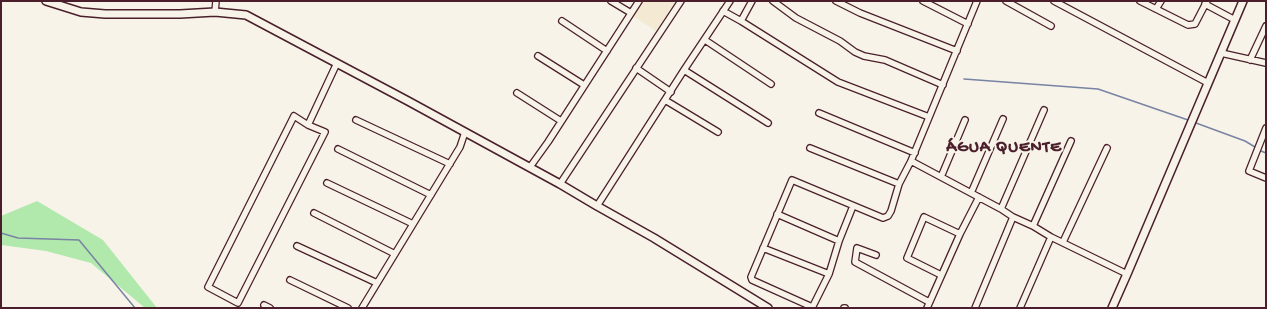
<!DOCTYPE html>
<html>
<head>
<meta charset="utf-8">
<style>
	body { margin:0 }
	#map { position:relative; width:1267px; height:309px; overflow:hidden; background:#f7f3e8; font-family:"Gochi Hand",sans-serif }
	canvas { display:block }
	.frame { position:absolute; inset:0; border:2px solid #4a1f2b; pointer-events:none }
</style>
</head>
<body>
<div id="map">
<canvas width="1267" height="309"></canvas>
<div class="frame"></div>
</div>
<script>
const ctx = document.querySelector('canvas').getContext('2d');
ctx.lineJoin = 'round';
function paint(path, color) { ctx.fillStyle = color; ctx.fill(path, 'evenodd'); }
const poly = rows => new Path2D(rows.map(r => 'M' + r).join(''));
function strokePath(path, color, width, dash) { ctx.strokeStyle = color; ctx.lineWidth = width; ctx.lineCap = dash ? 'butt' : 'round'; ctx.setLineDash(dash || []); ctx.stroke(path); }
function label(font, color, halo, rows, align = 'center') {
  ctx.font = font + ' "Gochi Hand",sans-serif'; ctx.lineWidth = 4; ctx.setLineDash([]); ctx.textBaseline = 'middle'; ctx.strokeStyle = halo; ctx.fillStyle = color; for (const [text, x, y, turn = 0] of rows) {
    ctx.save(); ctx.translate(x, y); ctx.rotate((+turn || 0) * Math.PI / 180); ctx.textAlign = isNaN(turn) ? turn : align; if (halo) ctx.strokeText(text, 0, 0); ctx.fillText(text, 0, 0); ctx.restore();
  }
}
paint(poly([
	[643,1,676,1,656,31,633,16]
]), '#f4e9d3');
paint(poly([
	[37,201,103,240,157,308,145,308,91,263,46,251,1,245,1,216]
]), '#b1e9ad');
strokePath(poly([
	[964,79,1098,89,1188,120],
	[1196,123,1245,141,1255,147],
	[1261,151,1266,153],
	[1,233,18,238,79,240,135,308]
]), '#7983a3', 1.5);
const street = poly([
	[611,1,631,13],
	[752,1,741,21,838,82,929,117],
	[773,1,796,18,840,41,855,52,864,56,885,60,943,85],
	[836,1,860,13,957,51],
	[923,1,968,24],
	[1006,1,1051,26],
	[1054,1,1208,83],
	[1140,1,1188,25,1195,24,1207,1],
	[1205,4,1235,20],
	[1156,9,1161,1],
	[723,11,741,21],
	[215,12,216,1],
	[562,21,607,51],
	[705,40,771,84],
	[1221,53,1266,63],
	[538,56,584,85],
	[1250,60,1266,26],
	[636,68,671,92],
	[684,70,768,123],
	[517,93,561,121],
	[665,100,718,132],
	[819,113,915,153],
	[294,116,308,125,325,132,238,303,208,287,294,116],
	[356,120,450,164],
	[308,125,337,63],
	[1266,128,1249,171,1266,178],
	[810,148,899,184],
	[338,149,431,195],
	[911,161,1001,209,1013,217,1033,226,1051,237,1127,274],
	[530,167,548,142,639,1],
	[941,177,965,120],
	[327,183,413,224],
	[560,184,681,1],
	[971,193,1003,119],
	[597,206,684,70,730,1],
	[1001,209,1044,110],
	[314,213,395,254],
	[777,214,839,241],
	[1033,226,1071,141],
	[1063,242,1107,148],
	[297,246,377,283],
	[763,248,829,274],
	[876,255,857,248,855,262,929,302],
	[941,275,907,258,924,217,960,234],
	[290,280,348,308],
	[264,305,270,308],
	[812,307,752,280,751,277,792,180,883,218,888,216,891,211,899,184,911,161,977,1],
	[362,308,460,147,465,132],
	[812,308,829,274,839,241,853,206],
	[844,308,845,308],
	[927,308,960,234,979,197],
	[975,308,1013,217],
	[1020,308,1051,237]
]);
const secondary = poly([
	[46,1,81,12,105,14,180,14,215,12,246,15,408,101,560,184,597,206,654,238,768,308],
	[1112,308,1127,274,1243,1]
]);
strokePath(street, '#4a1f2b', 8);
strokePath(secondary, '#4a1f2b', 10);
strokePath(street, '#f7f3e8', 5.5);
strokePath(secondary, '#f7f3e8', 7);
ctx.letterSpacing = '1px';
label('bold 17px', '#4a1f2b', '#f7f3e8', [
	["ÁGUA QUENTE",1004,148]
]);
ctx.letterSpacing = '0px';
</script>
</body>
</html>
